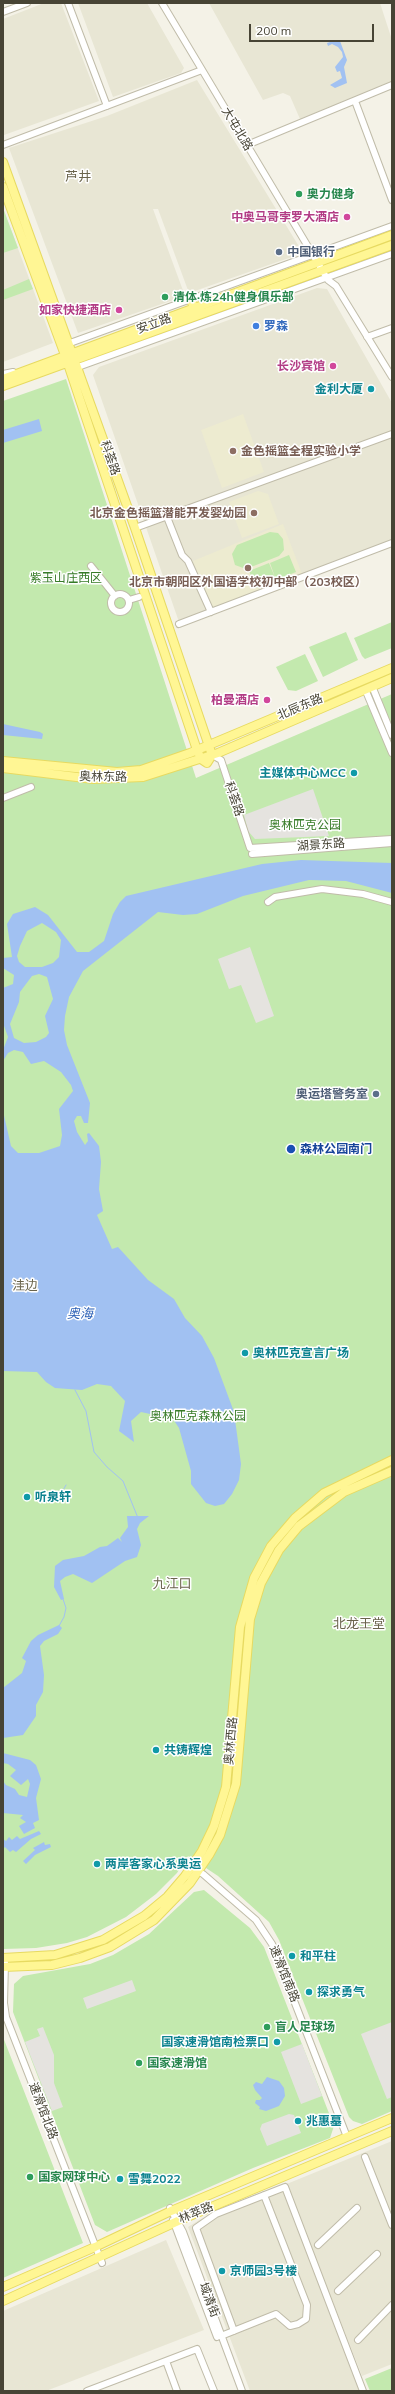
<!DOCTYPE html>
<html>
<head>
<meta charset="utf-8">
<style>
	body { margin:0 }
	#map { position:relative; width:395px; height:2394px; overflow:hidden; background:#f4f2e7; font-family:Mulish,sans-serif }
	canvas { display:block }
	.frame { position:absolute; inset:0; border:4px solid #474435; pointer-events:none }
	.scale { position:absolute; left:249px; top:24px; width:125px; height:18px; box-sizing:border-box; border:2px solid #474435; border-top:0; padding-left:5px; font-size:12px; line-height:14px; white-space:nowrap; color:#474435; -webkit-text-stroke:3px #fff; paint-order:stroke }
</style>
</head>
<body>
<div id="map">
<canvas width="395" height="2394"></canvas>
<div class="frame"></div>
<div class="scale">200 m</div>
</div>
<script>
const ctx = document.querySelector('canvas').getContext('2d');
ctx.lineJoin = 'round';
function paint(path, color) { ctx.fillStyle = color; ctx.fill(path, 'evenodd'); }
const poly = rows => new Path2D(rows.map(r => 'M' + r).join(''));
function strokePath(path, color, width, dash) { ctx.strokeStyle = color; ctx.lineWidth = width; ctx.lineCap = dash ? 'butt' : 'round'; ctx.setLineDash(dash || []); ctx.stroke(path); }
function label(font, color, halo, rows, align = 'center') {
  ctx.font = font + ' Mulish,"Noto Sans SC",sans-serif'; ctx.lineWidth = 3; ctx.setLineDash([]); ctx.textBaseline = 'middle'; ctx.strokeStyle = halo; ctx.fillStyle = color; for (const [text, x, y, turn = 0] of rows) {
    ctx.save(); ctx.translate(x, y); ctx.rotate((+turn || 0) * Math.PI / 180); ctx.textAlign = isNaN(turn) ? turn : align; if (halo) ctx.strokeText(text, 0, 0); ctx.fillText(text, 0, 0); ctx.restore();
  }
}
paint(poly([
	[44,3,61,3,99,101,4,135,3,19],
	[78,3,147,3,184,68,181,73,113,97],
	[209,3,380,3,392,40,392,82,300,119,290,96,283,93,263,100],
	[197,80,303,253,189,293,158,209,153,209,185,296,78,333,9,148,107,116],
	[3,208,53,343,3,362],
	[317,288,327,289,392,403,392,540,179,622,93,375,99,367],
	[392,2141,392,2364,362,2376,331,2297,366,2391,250,2391,188,2227,201,2219],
	[166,2240,204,2330,46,2391,3,2391,3,2311]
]), '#e8e6d4');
paint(poly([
	[243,414,264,472,222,488,201,430],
	[258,491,268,494,279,524,242,538,229,502],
	[283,524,302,574,212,609,193,561]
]), '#edebd0');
paint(poly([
	[3,208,18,248,3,253],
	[29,279,33,289,3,300,3,290],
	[66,379,196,778,392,694,392,2111,362,2124,353,2121,349,2117,279,1940,269,1922,218,1876,188,1856,177,1873,156,1894,126,1917,87,1937,67,1943,36,1948,3,1949,3,401],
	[270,532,278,533,283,539,284,550,279,556,246,569,235,565,232,554,237,545],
	[289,555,296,572,276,580,270,563],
	[269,563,276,580,266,584,259,567],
	[259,567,266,584,256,588,249,571],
	[392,622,392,648,365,659,362,656,354,638],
	[346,632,358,660,323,677,309,647],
	[305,654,318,681,296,691,288,690,276,667],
	[204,1890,250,1928,264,1947,334,2126,330,2138,253,2168,107,2232,95,2225,13,2012,14,1984,23,1976,90,1964,113,1955,149,1934,194,1892],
	[3,2037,83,2243,3,2278],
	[392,2368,392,2391,370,2391,365,2379]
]), '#c3e9ae');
paint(poly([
	[313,789,329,836,255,839,248,831,244,815],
	[250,947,274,1016,256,1023,241,985,229,989,218,959],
	[132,1980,136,1991,87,2009,83,1998],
	[392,2022,392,2097,387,2099,361,2034],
	[43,2027,54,2055,54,2083,63,2107,52,2111,25,2042,40,2036,37,2029],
	[302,2044,322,2096,301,2104,281,2052],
	[289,2114,294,2115,301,2133,267,2146,260,2129,262,2124]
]), '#e5e3df');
paint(poly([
	[333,41,340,41,347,60,344,67,347,83,335,88,330,85,342,78,340,71,337,72,335,67,343,57,342,52,338,47,332,44,328,46,327,43],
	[39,419,42,431,3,443,3,430],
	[3,724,40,732,43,734,42,739,3,735],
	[301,860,392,863,392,893,346,881,309,880,243,896,197,914,183,915,158,912,83,971,69,997,65,1016,64,1030,67,1045,90,1103,88,1123,84,1123,81,1116,77,1116,74,1121,77,1132,85,1145,88,1141,87,1134,89,1133,99,1146,101,1162,99,1189,103,1211,97,1215,112,1249,118,1247,148,1280,174,1299,185,1318,202,1336,214,1358,234,1412,241,1464,239,1480,232,1494,224,1504,215,1506,206,1503,191,1484,191,1471,179,1428,173,1419,141,1412,131,1421,134,1442,119,1431,125,1401,111,1386,97,1384,82,1390,55,1388,46,1382,37,1372,3,1371,3,1111,11,1146,18,1153,39,1153,60,1146,62,1135,59,1109,73,1091,71,1085,61,1072,44,1061,31,1064,23,1052,14,1050,8,1053,3,1061,3,1050,8,1037,3,1023,3,988,13,984,14,975,3,968,3,958,12,957,7,924,13,914,35,907,48,915,77,952,89,952,104,941,113,914,120,902,126,896,262,864],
	[42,923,56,932,61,940,59,957,53,963,42,967,25,967,19,962,17,956,20,946,27,931],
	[39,974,47,977,53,999,45,1016,49,1033,46,1037,36,1042,24,1043,14,1038,10,1024,19,1002,20,992,32,976],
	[127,1516,149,1516,140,1523,137,1529,141,1545,137,1557,125,1561,92,1583,73,1574,65,1577,60,1581,64,1599,61,1600,54,1587,55,1566,63,1560,84,1556,100,1547,107,1546,118,1538,122,1542,120,1538,128,1527],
	[59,1625,62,1628,58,1634,44,1641,40,1646,44,1675,43,1692,36,1705,36,1716,23,1735,3,1738,3,1688,22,1673,26,1661,22,1658,31,1641,38,1635],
	[3,1753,30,1760,36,1765,41,1779,36,1798,39,1820,33,1823,35,1828,24,1834,19,1826,26,1822,20,1818,23,1815,3,1813,3,1781,6,1785,15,1789,19,1795,27,1797,30,1784,28,1779,21,1785,10,1776,16,1770,8,1764,3,1763],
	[39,1831,41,1834,31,1839,16,1852,13,1850,10,1852,5,1847,3,1849,3,1839,6,1841,9,1837,12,1840,17,1836,20,1839],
	[44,1842,45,1845,50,1844,51,1847,35,1855,26,1864,23,1861,35,1850,33,1848],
	[267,2077,279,2081,284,2088,285,2096,279,2106,266,2111,259,2109,260,2107,255,2103,256,2100,260,2100,262,2098,255,2090,253,2085,256,2082,262,2084]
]), '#a1c1f2');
strokePath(poly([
	[75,1390,86,1411,94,1452,107,1467,123,1481,138,1518],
	[57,1496,61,1494,66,1485],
	[59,1626,64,1617,66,1608,63,1599]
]), '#a1c1f2', 1);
const minor = poly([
	[68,3,107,106],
	[162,3,328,280,336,286,392,377],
	[3,12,27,3],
	[355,101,392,200],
	[3,145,202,70],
	[247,145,392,85],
	[367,337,392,328],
	[68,348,70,343,392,226],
	[74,366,78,367,392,254],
	[3,374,13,372],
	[167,517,182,555,188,561,211,612],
	[135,528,392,434],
	[91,566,115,596],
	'111 603a9 9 0 1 1 18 0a9 9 0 1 1-18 0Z',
	[129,600,139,597],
	[179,624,392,543],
	[372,686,392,735],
	[365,689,392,753],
	[212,755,221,760,250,848,392,839],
	[3,798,31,787],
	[252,854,392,843],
	[268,902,275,897,322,889,363,894,392,902],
	[187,1865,203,1874,256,1920,272,1944,347,2137],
	[5,1963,4,2003,6,2017,102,2263],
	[365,2157,392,2225],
	[170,2208,183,2232,242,2391],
	[173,2220,217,2337],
	[318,2245,357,2208],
	[338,2291,377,2254],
	[234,2331,196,2228,216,2214,285,2187,363,2391],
	[221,2336,276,2314,290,2326,298,2324,306,2319,307,2305,264,2195],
	[358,2340,392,2305],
	[166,2361,177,2391],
	[87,2391,197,2349,214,2391]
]);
const major = poly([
	[3,162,135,528,212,755,207,763,201,759,197,750,65,355,3,187],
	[191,299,194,309],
	[3,379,392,235],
	[3,386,392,245],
	[3,761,117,772,141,770,190,753,392,668],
	[3,768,93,779,143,777,218,753,392,678],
	[3,1958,55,1955,103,1940,144,1916,167,1897,185,1876,202,1851,214,1826,226,1787,240,1627,254,1578,271,1546,295,1518,324,1493,392,1460],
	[3,1967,52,1965,80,1958,110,1947,154,1920,190,1883,209,1855,220,1835,236,1784,250,1619,261,1583,279,1550,299,1526,344,1492,392,1471],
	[3,2287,95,2247,171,2211,392,2118],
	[3,2301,178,2221,392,2131]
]);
strokePath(minor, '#c0bca9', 8);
strokePath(major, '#e7da61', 10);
strokePath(minor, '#fff', 6);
strokePath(major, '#fff694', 8);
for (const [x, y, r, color] of [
	[299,194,4,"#2e9e5b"],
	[347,217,4,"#d1479c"],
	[279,252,4,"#5c6f8a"],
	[165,297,4,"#2e9e5b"],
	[119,310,4,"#d1479c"],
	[256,326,4,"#3f7fe0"],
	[333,366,4,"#d1479c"],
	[371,389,4,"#0f9aa8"],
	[233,451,4,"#8d6e63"],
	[254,513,4,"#8d6e63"],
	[248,568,4,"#8d6e63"],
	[267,700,4,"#d1479c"],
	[354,773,4,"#0f9aa8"],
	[376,1094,4,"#5c6f8a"],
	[291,1149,5,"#1a4fb4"],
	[245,1353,4,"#0f9aa8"],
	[27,1497,4,"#0f9aa8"],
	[156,1750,4,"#0f9aa8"],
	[97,1864,4,"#0f9aa8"],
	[292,1956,4,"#0f9aa8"],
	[309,1992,4,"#0f9aa8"],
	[267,2027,4,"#2e9e5b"],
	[277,2042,4,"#0f9aa8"],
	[139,2063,4,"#2e9e5b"],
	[298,2121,4,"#0f9aa8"],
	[30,2177,4,"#2e9e5b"],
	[120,2179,4,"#0f9aa8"],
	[222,2271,4,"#0f9aa8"]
]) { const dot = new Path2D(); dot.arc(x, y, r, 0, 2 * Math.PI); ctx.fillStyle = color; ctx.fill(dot); strokePath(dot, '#fff', 1.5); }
label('12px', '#474435', '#fff', [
	["大屯北路",237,129,59],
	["安立路",154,324,-20],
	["科荟路",110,458,71],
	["北辰东路",300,707,-23],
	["奥林东路",103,777,1],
	["科荟路",234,799,71],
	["湖景东路",321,845,-4],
	["奥林西路",231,1741,-85],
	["速滑馆南路",284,1974,68],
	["速滑馆北路",43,2111,69],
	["林萃路",196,2213,-23],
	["域清街",209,2300,69]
]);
label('bold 12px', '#27864d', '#fff', [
	["奥力健身",307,194],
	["清体·炼24h健身俱乐部",173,297],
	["盲人足球场",275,2027],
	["国家速滑馆",147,2063],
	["国家网球中心",38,2177]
], 'left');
label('bold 12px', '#b23c85', '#fff', [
	["中奥马哥孛罗大酒店",339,217],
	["如家快捷酒店",111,310],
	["长沙宾馆",325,366],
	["柏曼酒店",259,700]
], 'right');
label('bold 12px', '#4e5e75', '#fff', [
	["中国银行",287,252],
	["奥运塔警务室",368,1094,"right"]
], 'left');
label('bold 12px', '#366cbe', '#fff', [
	["罗森",264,326]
], 'left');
label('bold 12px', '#0d838f', '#fff', [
	["金利大厦",363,389,"right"],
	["主媒体中心MCC",346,773,"right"],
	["奥林匹克宣言广场",253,1353],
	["听泉轩",35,1497],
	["共铸辉煌",164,1750],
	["两岸客家心系奥运",105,1864],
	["和平柱",300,1956],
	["探求勇气",317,1992],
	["国家速滑馆南检票口",269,2042,"right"],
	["兆惠墓",306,2121],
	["雪舞2022",128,2179],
	["京师园3号楼",230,2271]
], 'left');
label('bold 12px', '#785e54', '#fff', [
	["金色摇篮全程实验小学",241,451],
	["北京金色摇篮潜能开发婴幼园",246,513,"right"],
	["北京市朝阳区外国语学校初中部（203校区）",248,582,"center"]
], 'left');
label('12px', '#367b27', '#fff', [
	["紫玉山庄西区",66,578],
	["奥林匹克公园",305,825],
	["奥林匹克森林公园",198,1416]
]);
label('bold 12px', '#164399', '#fff', [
	["森林公园南门",300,1149]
], 'left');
label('13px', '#6a644c', '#fff', [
	["芦井",78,177],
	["洼边",25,1286],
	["九江口",172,1584],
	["北龙王堂",359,1624]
]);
label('italic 13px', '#2b60b6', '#fff', [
	["奥海",80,1314]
]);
</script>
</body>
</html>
